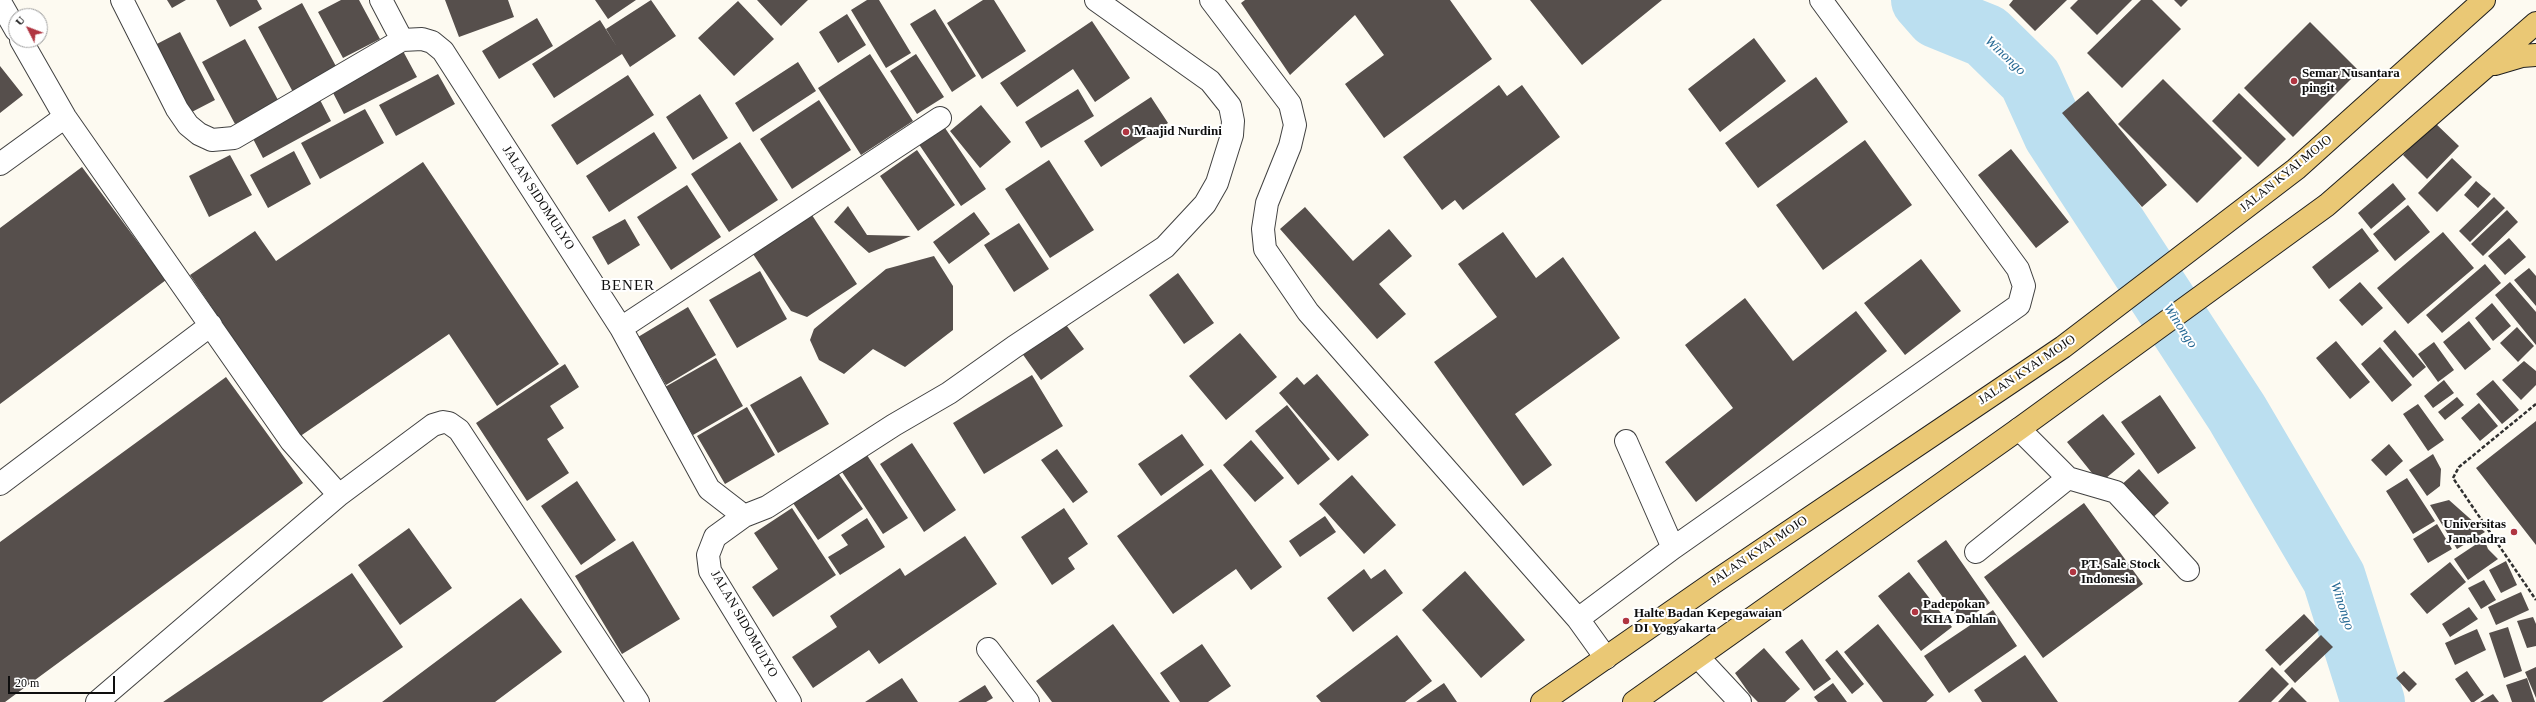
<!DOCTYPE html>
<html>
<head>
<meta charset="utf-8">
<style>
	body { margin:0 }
	#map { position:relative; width:2536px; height:702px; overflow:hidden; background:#fdfaf1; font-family:"Times New Roman",serif }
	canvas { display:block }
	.north { position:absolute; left:8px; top:8px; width:40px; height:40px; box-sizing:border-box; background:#fff; border:1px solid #9f9f9f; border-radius:50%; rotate:312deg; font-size:11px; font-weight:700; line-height:16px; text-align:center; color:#0e0e0e }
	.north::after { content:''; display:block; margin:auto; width:14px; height:18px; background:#b03541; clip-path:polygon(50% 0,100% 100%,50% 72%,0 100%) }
	.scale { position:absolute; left:8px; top:676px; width:107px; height:18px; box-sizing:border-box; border:2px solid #0e0e0e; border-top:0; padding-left:5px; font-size:12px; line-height:14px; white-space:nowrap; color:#0e0e0e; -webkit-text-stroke:3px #fff; paint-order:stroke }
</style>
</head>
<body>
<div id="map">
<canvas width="2536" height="702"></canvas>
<div class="north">U</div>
<div class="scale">20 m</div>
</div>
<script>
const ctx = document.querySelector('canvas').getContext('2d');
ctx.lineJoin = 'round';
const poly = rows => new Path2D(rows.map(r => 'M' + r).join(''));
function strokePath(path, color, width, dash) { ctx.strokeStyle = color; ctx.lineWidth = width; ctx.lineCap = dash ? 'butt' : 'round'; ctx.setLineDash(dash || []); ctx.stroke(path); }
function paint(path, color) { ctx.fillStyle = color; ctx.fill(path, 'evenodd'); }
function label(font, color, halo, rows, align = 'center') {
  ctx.font = font + ' "Times New Roman",serif'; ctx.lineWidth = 4; ctx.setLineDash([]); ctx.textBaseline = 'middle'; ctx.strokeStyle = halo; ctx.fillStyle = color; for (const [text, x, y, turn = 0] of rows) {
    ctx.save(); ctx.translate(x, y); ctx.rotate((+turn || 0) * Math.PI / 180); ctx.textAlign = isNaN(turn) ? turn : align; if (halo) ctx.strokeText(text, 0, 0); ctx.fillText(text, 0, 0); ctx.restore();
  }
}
strokePath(poly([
	[1923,0,1937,16,1986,36,2030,79,2055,134,2237,413,2334,578,2373,702]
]), '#bbdff0', 64);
paint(poly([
	[167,0,186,0,172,8],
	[216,0,257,0,262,9,230,27],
	[341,0,359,0,380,39,343,58,318,12],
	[445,0,508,0,514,17,459,37],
	[595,0,636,0,608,19],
	[651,0,676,36,630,67,622,54,554,98,532,64,600,20,617,47,606,29],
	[757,0,808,0,781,26],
	[867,0,879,0,911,53,886,68,851,10],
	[983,0,994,0,1026,51,982,79,947,23],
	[1245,0,1450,0,1492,59,1384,138,1345,84,1384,55,1355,15,1290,75,1241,3],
	[1530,0,1662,0,1582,65],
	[2013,0,2067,0,2035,31,2009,5],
	[2078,0,2132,0,2097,35,2070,8],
	[2141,0,2152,0,2181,29,2122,88,2087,53],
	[2174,0,2188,0,2181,7],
	[738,1,774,39,734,76,698,38],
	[302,3,338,70,294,94,258,27],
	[935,9,976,76,952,92,910,24],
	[847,14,866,45,838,63,819,32],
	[537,18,553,46,499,79,482,51],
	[1092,21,1130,78,1095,102,1073,69,1017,107,1000,83],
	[2310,22,2359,71,2293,137,2244,88],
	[180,32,215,100,186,115,151,47],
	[1754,38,1786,81,1720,132,1688,89],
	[245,39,278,100,235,124,202,62],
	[403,51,417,77,344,114,331,89],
	[870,54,913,121,861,155,818,88],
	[916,54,944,97,917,114,890,71],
	[798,62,816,91,753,132,735,103],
	[0,66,23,95,0,113],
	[438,74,455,104,396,136,379,105],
	[628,75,654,115,577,165,551,125],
	[1816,77,1848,122,1758,188,1725,143],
	[2163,79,2242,158,2197,203,2118,124],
	[1499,85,1507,96,1522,85,1560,137,1463,210,1455,200,1442,210,1403,157],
	[1078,89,1094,116,1041,148,1025,122],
	[2088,91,2167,185,2142,207,2062,113],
	[2239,93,2286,139,2258,167,2212,121],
	[700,94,728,138,693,160,666,117],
	[318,96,331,121,263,158,250,133],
	[1151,97,1168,123,1101,167,1084,141],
	[819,100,851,150,792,189,760,139],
	[981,105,1011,142,980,168,950,131],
	[365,109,384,143,320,179,301,143],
	[941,122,986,189,961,206,916,140],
	[2434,122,2459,146,2427,179,2403,155],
	[654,132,677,168,609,212,586,176],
	[1865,140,1912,205,1823,270,1776,205],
	[740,142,778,200,729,232,691,174],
	[2011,149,2069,222,2036,248,1978,175],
	[917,150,955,205,918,231,880,176],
	[294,151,311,184,268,208,250,175],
	[230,155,252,195,209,217,189,176],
	[2452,158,2472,177,2437,212,2418,193],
	[1049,160,1094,230,1050,258,1005,189],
	[423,162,559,364,497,406,449,334,299,437,190,275,255,231,276,261],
	[82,167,166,280,0,404,0,228],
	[2476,181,2491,194,2478,208,2464,195],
	[2393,183,2406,199,2371,229,2358,213],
	[687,185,721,237,671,270,637,217],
	[2494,197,2505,208,2470,242,2459,231],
	[2408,205,2430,232,2395,261,2373,234],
	[848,206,867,235,911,236,869,253,834,222],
	[1305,207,1353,261,1389,229,1412,256,1379,284,1406,314,1377,339,1280,229],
	[2507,210,2518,222,2483,256,2471,244],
	[810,212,857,284,807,317,791,311,751,251],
	[974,212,990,234,949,264,933,242],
	[625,219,640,245,608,265,592,237],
	[1019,223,1049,269,1014,292,984,245],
	[2362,228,2379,251,2329,289,2312,267],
	[1503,232,1536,278,1563,257,1620,338,1515,414,1552,465,1523,486,1434,362,1497,317,1458,264],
	[2443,232,2474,268,2408,324,2377,288],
	[2509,238,2526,257,2505,275,2488,256],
	[934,256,953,286,953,330,905,367,873,349,844,374,819,360,810,340,814,329,886,269],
	[1921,259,1961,311,1905,355,1864,303],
	[2485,264,2501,283,2442,333,2426,315],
	[2529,268,2536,276,2536,306,2514,280],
	[760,271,787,319,737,348,709,300],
	[1178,273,1214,323,1184,344,1149,295],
	[2360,282,2383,308,2362,326,2339,300],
	[2510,282,2536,312,2536,345,2495,295],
	[1745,298,1793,361,1856,311,1887,351,1696,502,1665,462,1733,408,1685,345],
	[2492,303,2511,326,2493,341,2475,318],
	[688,307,716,355,666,385,638,337],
	[1061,318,1084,349,1041,380,1019,349],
	[2469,321,2491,349,2465,370,2443,342],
	[2517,327,2534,346,2518,362,2500,343],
	[2395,330,2426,367,2413,378,2383,341],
	[1240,333,1277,377,1226,420,1189,376],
	[2336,341,2370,382,2350,399,2316,358],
	[2434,342,2454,370,2438,382,2418,354],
	[2380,347,2412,385,2392,402,2361,364],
	[716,358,743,406,693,435,665,387],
	[2524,361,2536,371,2536,385,2521,400,2502,380],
	[565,364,579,387,550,406,564,428,547,439,569,473,527,501,476,423],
	[1317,374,1369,435,1338,461,1279,393,1297,377,1304,385],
	[1032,375,1063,426,984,474,953,423],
	[801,376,829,424,778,453,750,405],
	[226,377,303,483,5,702,0,702,0,542],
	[2444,380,2454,393,2433,408,2424,396],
	[2493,380,2519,410,2502,424,2476,394],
	[2160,395,2196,448,2158,474,2121,422],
	[2457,397,2464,405,2445,420,2438,412],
	[2479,403,2498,426,2480,441,2461,418],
	[2418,404,2444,440,2428,451,2403,414],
	[1287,405,1330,459,1298,485,1255,431],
	[747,407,775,455,725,484,697,436],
	[2103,414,2135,454,2100,483,2067,442],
	[2536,421,2536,545,2476,468],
	[1182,434,1204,465,1161,496,1138,464],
	[1251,440,1284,478,1255,502,1223,465],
	[912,443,956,510,924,532,880,464],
	[2389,444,2403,461,2386,476,2371,460],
	[1057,449,1088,492,1073,503,1041,460],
	[865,452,908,518,883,534,840,469],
	[2433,454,2441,469,2440,486,2427,496,2409,470],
	[1211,469,1282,567,1251,590,1236,569,1173,614,1117,536],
	[2139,469,2169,503,2149,521,2119,487],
	[836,470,863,509,818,540,791,500],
	[1352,475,1396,525,1364,554,1319,504],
	[2407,478,2435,521,2413,534,2386,491],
	[577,481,616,540,581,565,541,506],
	[2449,500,2485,532,2457,549,2430,505],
	[2084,503,2143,584,2043,658,1984,577],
	[792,508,836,575,773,617,752,587,778,569,754,533],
	[1064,508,1088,544,1068,558,1075,569,1052,585,1021,537],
	[1325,516,1336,532,1300,557,1289,541],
	[867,518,885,547,840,575,828,557,848,545,841,535],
	[2437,524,2452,549,2428,563,2413,539],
	[409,528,452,588,400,625,358,565],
	[965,536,997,584,879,664,869,650,813,688,792,657,837,627,830,616,900,568,905,576],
	[2484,539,2488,549,2498,559,2468,580,2454,559],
	[1946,540,1990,603,1961,623,1917,561],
	[633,541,680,619,622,654,575,576],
	[2506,561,2517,585,2501,593,2489,570],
	[2450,562,2466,582,2427,614,2410,594],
	[1364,569,1371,579,1385,569,1403,593,1353,632,1327,598],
	[1465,571,1525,640,1481,678,1422,610],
	[1909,572,1952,627,1921,651,1878,596],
	[352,573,403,647,322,702,163,702],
	[2484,580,2496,600,2481,609,2468,588],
	[2521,592,2529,610,2496,625,2488,607],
	[521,598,562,652,495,702,382,702],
	[2469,607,2478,619,2450,637,2442,624],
	[1993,610,2017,646,1949,693,1924,656],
	[2304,614,2319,630,2280,666,2265,650],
	[2533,617,2536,624,2536,646,2527,648,2517,621],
	[1113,624,1170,702,1052,702,1036,681],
	[1878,624,1934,695,1926,702,1883,702,1844,652],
	[2508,627,2522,671,2504,678,2489,633],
	[2477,629,2486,650,2455,665,2445,643],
	[1397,635,1432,681,1405,702,1321,702,1316,696],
	[2321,635,2333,647,2295,683,2284,671],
	[1802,639,1831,679,1814,691,1785,652],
	[1202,644,1231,686,1208,702,1180,702,1160,673],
	[1764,648,1800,689,1785,702,1758,702,1749,693,1735,673],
	[1837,650,1864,684,1852,694,1825,660],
	[2025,655,2058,702,1982,702,1974,690],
	[2272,667,2289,684,2271,702,2238,702],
	[2536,667,2536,698,2525,672],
	[2404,671,2417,684,2409,692,2396,678],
	[2467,671,2484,695,2474,702,2471,702,2455,679],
	[902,678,918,702,865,702],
	[2527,678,2535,702,2512,702,2506,685],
	[1444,683,1457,702,1416,702],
	[1833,683,1847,702,1818,702,1814,697],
	[985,685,993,698,986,702,958,702],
	[2292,687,2307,702,2278,702],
	[2493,694,2499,702,2480,702]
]), '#564f4c');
const minor = poly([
	[122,0,177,109,188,125,199,134,212,140,234,138,402,40,422,39,432,42,443,51,621,328,709,489,744,516,715,537,708,555,710,571,790,702],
	[381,0,402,40],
	[1211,0,1290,104,1295,125,1290,146,1267,203,1263,229,1265,249,1308,312,1578,619,1606,658],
	[0,2,16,30],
	[21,40,65,117,291,441,339,495,433,425,443,422,449,423,459,430,638,702],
	[0,164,65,117],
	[621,328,940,118],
	[2019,429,2068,478,2116,492,2188,570],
	[1626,441,1673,548],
	[0,484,211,325],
	[744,516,767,507,894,425,949,393,1014,347,1165,247,1205,204,1217,183,1232,135,1233,121,1230,106,1210,81,1096,0],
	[1976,552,2068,478],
	[1578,619,1673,548,2019,305,2024,286,2018,269,1821,0],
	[988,649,1028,702],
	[1698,657,1740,702],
	[97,702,339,495]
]);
const major = poly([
	[2495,64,2522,56,2536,55],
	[1542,702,1713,583,2063,347,2296,169,2484,0],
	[1634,702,2019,429,2327,205,2536,23]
]);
strokePath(minor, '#414141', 24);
strokePath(major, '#1f1f1f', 24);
strokePath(poly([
	[2536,404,2459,467,2453,478,2536,600]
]), '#303030', 2.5, [4, 2]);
strokePath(minor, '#fff', 22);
strokePath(major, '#eac875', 22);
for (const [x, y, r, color] of [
	[2294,81,4,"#b03541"],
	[1126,132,4,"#b03541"],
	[2514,532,4,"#b03541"],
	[2073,572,4,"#b03541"],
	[1915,612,4,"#b03541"],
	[1626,621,4,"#b03541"]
]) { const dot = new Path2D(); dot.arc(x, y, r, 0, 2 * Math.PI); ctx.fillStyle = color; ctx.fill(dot); strokePath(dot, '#fff', 1.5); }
label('bold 13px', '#0e0e0e', '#fff', [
	["Semar Nusantara",2302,74],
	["pingit",2302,89],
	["Maajid Nurdini",1134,132],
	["Universitas",2506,525,"right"],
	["Janabadra",2506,540,"right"],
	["PT. Sale Stock",2081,565],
	["Indonesia",2081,580],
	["Padepokan",1923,605],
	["KHA Dahlan",1923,620],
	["Halte Badan Kepegawaian",1634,614],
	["DI Yogyakarta",1634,629]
], 'left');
label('13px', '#0e0e0e', '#fff', [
	["JALAN KYAI MOJO",2286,174,-39],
	["JALAN SIDOMULYO",538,198,57],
	["JALAN KYAI MOJO",2027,370,-34],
	["JALAN KYAI MOJO",1759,551,-34],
	["JALAN SIDOMULYO",744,624,60]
]);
label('italic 14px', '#256893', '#fff', [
	["Winongo",2005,56,43],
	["Winongo",2180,326,57],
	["Winongo",2342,606,72]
]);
ctx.letterSpacing = '1px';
label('15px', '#0e0e0e', '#fff', [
	["BENER",628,286]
]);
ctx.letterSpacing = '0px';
</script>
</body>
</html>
